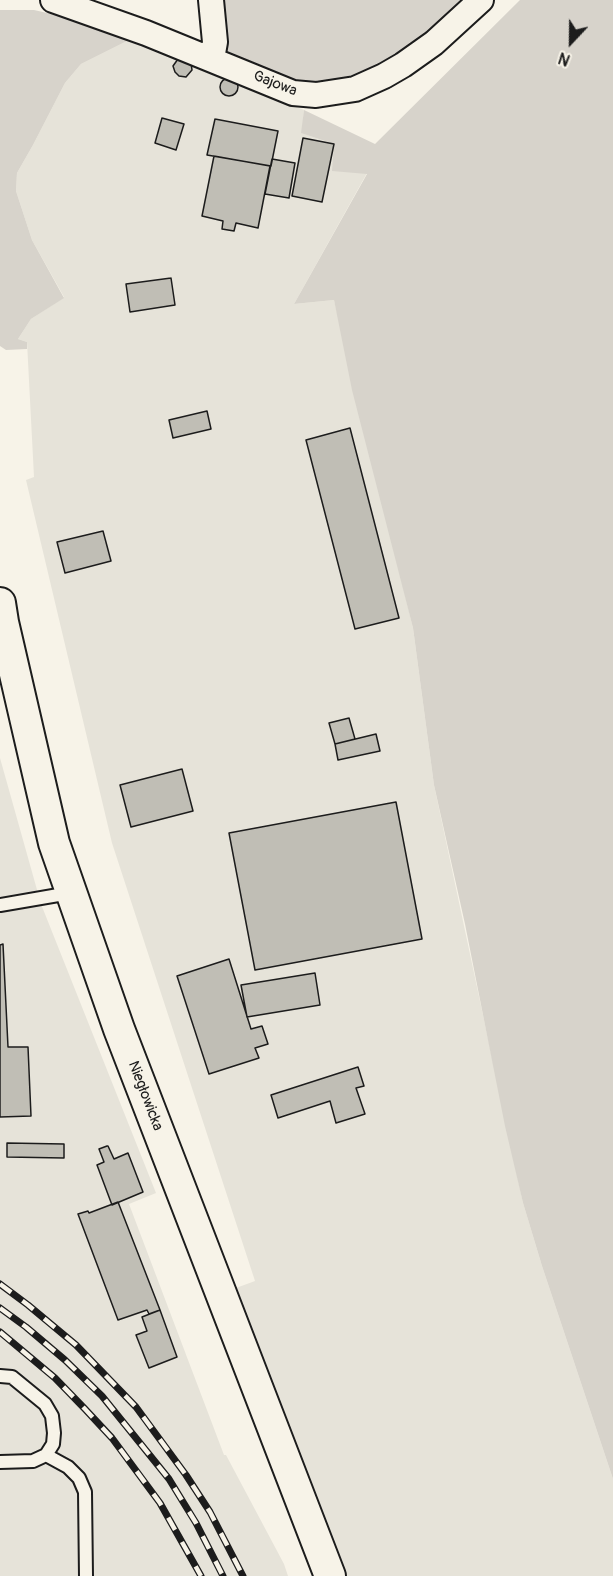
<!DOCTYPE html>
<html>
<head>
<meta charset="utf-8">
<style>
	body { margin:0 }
	#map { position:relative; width:613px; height:1576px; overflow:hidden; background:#f7f3e8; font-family:Pangolin,sans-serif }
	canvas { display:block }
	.north { position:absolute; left:541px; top:12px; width:60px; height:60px; -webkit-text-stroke:4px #f7f3e8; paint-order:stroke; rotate:202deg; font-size:16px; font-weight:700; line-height:24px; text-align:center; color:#1c1c1c }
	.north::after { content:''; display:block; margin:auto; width:21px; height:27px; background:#1c1c1c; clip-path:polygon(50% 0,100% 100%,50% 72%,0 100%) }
</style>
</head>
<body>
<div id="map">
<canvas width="613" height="1576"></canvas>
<div class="north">N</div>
</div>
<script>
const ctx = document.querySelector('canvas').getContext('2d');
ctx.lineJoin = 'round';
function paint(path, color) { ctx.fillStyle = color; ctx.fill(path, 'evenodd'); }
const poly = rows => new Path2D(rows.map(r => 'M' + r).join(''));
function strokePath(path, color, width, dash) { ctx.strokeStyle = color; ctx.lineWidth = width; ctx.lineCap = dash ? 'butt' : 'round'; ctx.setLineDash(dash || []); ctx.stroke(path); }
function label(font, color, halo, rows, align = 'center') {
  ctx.font = font + ' Pangolin,sans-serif'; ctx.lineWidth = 6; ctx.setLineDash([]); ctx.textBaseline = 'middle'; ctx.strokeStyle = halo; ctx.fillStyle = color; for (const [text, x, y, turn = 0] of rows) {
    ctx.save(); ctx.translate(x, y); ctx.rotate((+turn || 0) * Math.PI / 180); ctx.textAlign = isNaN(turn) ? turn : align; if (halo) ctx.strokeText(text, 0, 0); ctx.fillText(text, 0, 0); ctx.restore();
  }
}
paint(poly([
	[129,40,192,64,225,79,228,78,236,81,238,84,304,110,302,133,334,144,367,173,294,304,334,300,413,628,434,785,523,1203,542,1266,613,1479,613,1576,345,1576,236,1288,255,1281,112,843,26,480,34,477,27,342,18,339,31,319,64,297,32,240,16,191,17,173,33,145,65,83,81,64],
	[0,758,41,904,156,1193,129,1204,224,1455,226,1455,284,1564,288,1576,0,1576]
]), '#e6e3d9');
paint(poly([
	[218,0,466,0,425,36,399,54,368,70,342,80,316,83,293,80,222,53],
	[520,0,613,0,613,1479,542,1266,523,1203,505,1126,465,924,434,785,413,628,352,390,334,300,294,304,367,174,332,171,334,144,301,133,304,110,375,144],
	[0,10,34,10,69,18,129,40,81,64,65,83,33,145,17,173,16,191,32,240,64,298,31,319,18,339,27,342,27,349,6,350,0,346]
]), '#d7d3cb');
const building = poly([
	[178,59,191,63,192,70,186,77,179,76,175,72,173,66,178,59],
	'220 87a9 9 0 1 1 18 0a9 9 0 1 1-18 0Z',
	[162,118,184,124,176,150,155,143,162,118],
	[215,119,278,131,271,166,207,155,215,119],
	[303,138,334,144,322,202,292,196,303,138],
	[214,156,270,166,258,228,236,223,234,231,222,229,223,221,202,216,214,156],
	[272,159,295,163,289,198,265,194,272,159],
	[171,278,175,305,130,312,126,284,171,278],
	[207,411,211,429,173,438,169,420,207,411],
	[350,428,399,618,355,629,306,440,350,428],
	[103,531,111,561,65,573,57,542,103,531],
	[349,718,355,739,335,744,329,723,349,718],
	[376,734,380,751,338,760,335,744,376,734],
	[182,769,193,811,131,827,120,785,182,769],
	[396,802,422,939,255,970,229,833,396,802],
	[3,944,8,1047,28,1047,31,1116,0,1117,0,945,3,944],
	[229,959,251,1029,262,1026,268,1044,255,1048,259,1058,209,1074,177,976,229,959],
	[315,973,320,1005,247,1017,241,985,315,973],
	[358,1067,364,1086,356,1088,365,1114,336,1123,330,1101,278,1118,271,1095,358,1067],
	[7,1143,64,1144,64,1158,7,1157,7,1143],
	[107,1146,108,1146,114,1159,128,1153,143,1192,112,1205,97,1165,104,1162,99,1149,107,1146],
	[118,1202,160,1310,149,1314,147,1310,118,1320,78,1214,88,1211,89,1213,118,1202],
	[160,1310,177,1357,149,1368,136,1335,147,1331,142,1317,160,1310]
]);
paint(building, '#c0beb5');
strokePath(building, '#1c1c1c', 1.5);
const service = poly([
	[0,905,70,893],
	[0,1376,12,1377,45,1404,52,1416,54,1433,53,1444,46,1455,33,1461,0,1462],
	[46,1455,68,1467,79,1478,85,1492,86,1576]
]);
const minor = poly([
	[53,0,146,33,293,93,316,95,355,89,384,76,403,65,434,43,481,0],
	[211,0,215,42,212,59]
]);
const tertiary = poly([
	[0,603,3,622,54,843,119,1029,330,1576]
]);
strokePath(service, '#1c1c1c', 16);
strokePath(minor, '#1c1c1c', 28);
strokePath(tertiary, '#1c1c1c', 34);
strokePath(service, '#f7f3e8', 12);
strokePath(minor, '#f7f3e8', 24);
strokePath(tertiary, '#f7f3e8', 30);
const rail = poly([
	[0,1284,28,1305,76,1345,136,1407,186,1475,210,1512,243,1576],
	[0,1308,26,1327,65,1360,102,1396,169,1479,196,1523,223,1576],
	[0,1332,55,1378,85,1409,112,1438,160,1503,201,1576]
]);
strokePath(rail, '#1c1c1c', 7);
strokePath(rail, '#f7f3e8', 4.5, [14]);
label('15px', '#1c1c1c', '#f7f3e8', [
	["Gajowa",275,84,21],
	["Niegłowicka",145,1096,69]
]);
</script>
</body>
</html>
